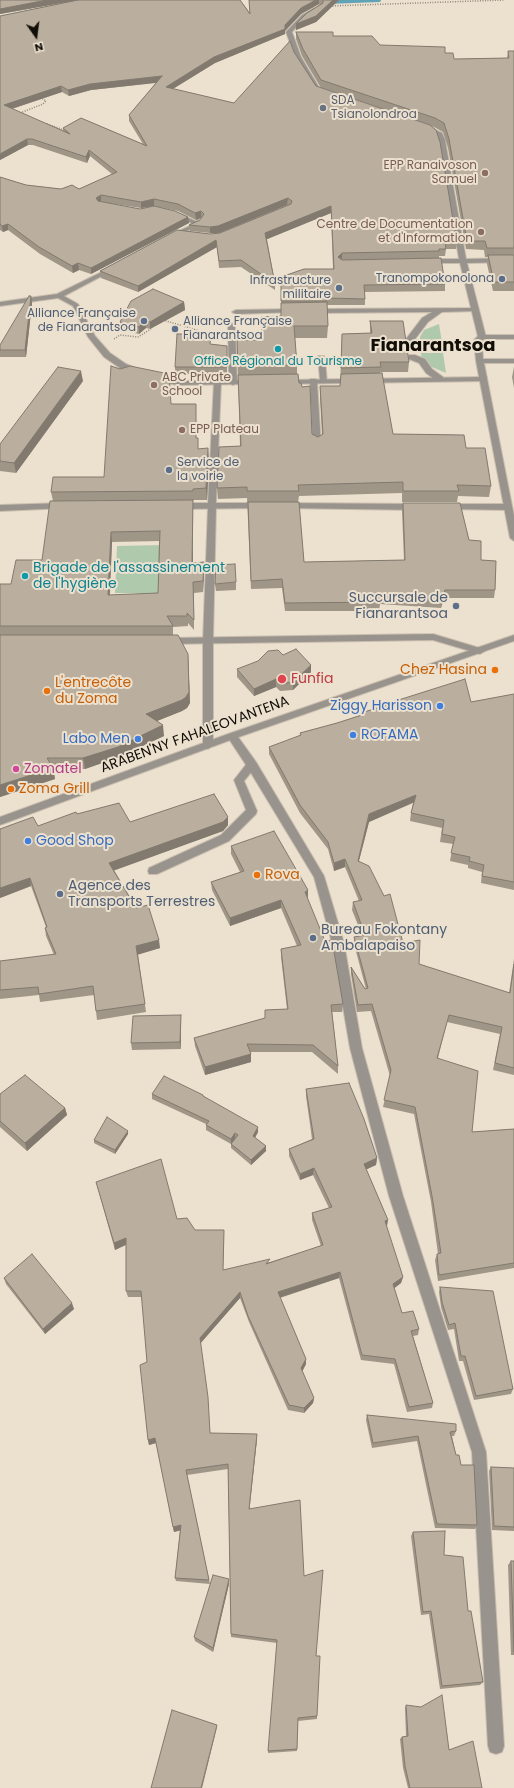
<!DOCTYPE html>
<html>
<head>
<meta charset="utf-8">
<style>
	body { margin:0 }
	#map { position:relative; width:514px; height:1788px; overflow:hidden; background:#ece0ce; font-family:Poppins,sans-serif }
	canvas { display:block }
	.north { position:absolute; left:16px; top:16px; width:40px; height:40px; -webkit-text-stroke:3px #ece0ce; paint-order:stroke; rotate:166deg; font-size:11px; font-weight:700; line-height:16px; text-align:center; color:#110d07 }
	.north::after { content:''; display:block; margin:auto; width:14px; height:18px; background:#110d07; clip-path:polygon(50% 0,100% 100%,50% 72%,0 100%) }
</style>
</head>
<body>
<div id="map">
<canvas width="514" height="1788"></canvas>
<div class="north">N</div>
</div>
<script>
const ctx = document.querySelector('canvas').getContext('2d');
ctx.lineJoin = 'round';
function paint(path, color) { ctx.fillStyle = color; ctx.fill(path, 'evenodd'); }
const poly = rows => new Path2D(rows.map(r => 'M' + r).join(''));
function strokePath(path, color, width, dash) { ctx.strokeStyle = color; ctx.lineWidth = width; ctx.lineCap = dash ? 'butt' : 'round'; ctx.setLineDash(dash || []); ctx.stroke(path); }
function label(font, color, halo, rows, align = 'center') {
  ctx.font = font + ' Poppins,sans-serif'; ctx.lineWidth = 4; ctx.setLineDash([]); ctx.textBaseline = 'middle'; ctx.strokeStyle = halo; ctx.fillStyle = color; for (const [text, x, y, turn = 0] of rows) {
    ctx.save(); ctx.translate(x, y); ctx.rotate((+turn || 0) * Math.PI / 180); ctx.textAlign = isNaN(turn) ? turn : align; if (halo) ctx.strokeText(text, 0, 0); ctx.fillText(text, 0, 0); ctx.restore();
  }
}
paint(poly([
	[439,324,442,343,420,343,420,337,424,330],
	[421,353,443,353,446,373,427,365,422,359],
	[163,545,163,593,115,593,117,546]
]), '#afc9ac');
strokePath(poly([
	[327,2,379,0]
]), '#60a3b7', 4);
const service = poly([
	[175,212,200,223,201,224,196,225,173,215,172,214,175,212],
	[475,308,477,309,477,311,442,312,428,322,412,343,409,343,405,341,406,339,422,318,432,312,314,313,310,311,314,309,475,308],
	[294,309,296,310,296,312,236,314,232,312,236,310,294,309],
	[228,322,235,324,237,383,233,385,229,383,228,322],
	[409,355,415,355,425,359,432,369,443,377,443,381,437,381,426,373,419,363,409,359,409,355],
	[318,356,324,356,325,358,327,383,321,383,320,381,318,356],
	[310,379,316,379,317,381,321,445,317,447,313,445,310,379],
	[252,761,257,765,244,781,257,811,256,814,229,841,157,874,149,874,148,871,149,868,221,835,246,810,234,780,248,762,252,761]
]);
const pedestrian = poly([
	[214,381,217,381,221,383,216,503,261,503,265,506,264,508,179,509,175,506,179,503,208,503,214,381],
	[63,503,66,504,66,508,0,511,0,505,63,503],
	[285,503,417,504,421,507,417,510,282,508,281,506,285,503],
	[447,504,508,504,512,507,508,510,444,509,444,505,447,504],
	[433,634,483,649,485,651,480,654,433,640,167,644,162,641,167,638,433,634]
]);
const minor = poly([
	[314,8,316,10,306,17,292,32,301,57,320,89,331,93,332,94,329,96,315,90,295,57,286,32,302,15,314,8],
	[423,126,427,126,442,133,445,140,466,259,514,258,514,262,467,263,486,337,485,339,478,337,460,263,427,263,424,261,427,259,459,259,439,140,437,135,423,128,423,126],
	[198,220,203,221,200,225,171,238,166,237,196,223,198,220],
	[112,267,117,268,64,296,78,304,95,336,110,353,126,364,142,371,142,375,136,375,120,368,104,357,88,337,73,306,58,298,0,306,0,302,57,294,112,267],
	[153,376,177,381,254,380,258,382,254,384,177,385,153,380,153,376],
	[484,377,487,377,487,381,285,384,281,382,285,380,484,377],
	[212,503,216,506,213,641,213,745,208,749,203,745,203,641,208,506,212,503],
	[232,733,236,734,256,762,324,876,344,943,362,1048,403,1196,486,1452,504,1746,502,1752,496,1754,490,1752,488,1746,472,1452,389,1196,350,1048,332,943,314,877,248,768,227,736,232,733]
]);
const tertiary = poly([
	[479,335,514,335,514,339,484,339,482,341,483,359,514,359,514,363,484,363,514,516,514,541,510,538,476,361,474,340,479,335],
	[514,635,514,641,236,738,0,825,0,817,228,734,514,635]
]);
strokePath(service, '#c9beae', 2);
strokePath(pedestrian, '#c9beae', 2);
strokePath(minor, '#c9beae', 2);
strokePath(tertiary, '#c9beae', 2);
strokePath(poly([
	[330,6,505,0],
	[20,113,43,104,46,101,40,97],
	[47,124,64,130],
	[163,320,203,332,215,332],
	[114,339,120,335,138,337,151,329]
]), '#90877a', 1.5, [1, 1.5]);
paint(service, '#99938d');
paint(pedestrian, '#99938d');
paint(minor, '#99938d');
paint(tertiary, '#99938d');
paint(poly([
	[0,0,240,0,250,13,249,0,339,0,316,22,296,30,296,24,307,13,320,4,319,4,301,14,285,31,285,34,215,63,173,89,234,103,290,41,294,52,316,86,430,125,436,130,440,142,457,243,456,249,446,249,445,256,439,256,439,258,342,260,441,258,445,284,445,291,364,292,365,299,365,305,327,305,328,326,327,338,295,338,297,365,297,374,298,374,299,383,301,383,302,387,310,386,312,434,318,437,322,435,320,397,320,386,340,386,342,334,370,333,370,321,403,321,409,362,408,372,380,372,380,373,382,373,393,434,464,435,466,448,485,448,491,486,489,497,458,496,457,502,402,502,402,493,299,496,298,502,299,502,304,562,404,560,402,511,403,503,460,503,469,540,481,541,481,560,496,561,495,590,494,598,444,598,441,608,380,604,379,611,285,611,282,588,251,589,247,498,218,499,217,488,219,447,240,446,237,340,262,340,261,317,281,316,281,277,304,269,333,269,331,213,267,239,275,284,275,290,241,267,219,268,217,247,138,292,101,278,100,271,177,230,210,234,220,233,288,205,287,205,219,233,210,233,190,231,189,225,200,220,202,218,201,218,196,220,178,211,154,206,141,208,101,202,140,209,154,206,175,211,188,217,189,223,91,274,79,270,73,273,40,254,8,230,3,232,0,230,0,177,26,185,61,189,72,185,79,189,112,174,90,156,87,163,33,145,28,145,0,160,0,16,73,1,0,14],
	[156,83,129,115,129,121,143,144,81,118,63,128,63,131,12,109,62,92,69,96,91,90],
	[296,32,333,36,380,45,445,53,454,59,507,58,508,51,514,51,514,291,493,291,487,264,488,257,485,257,484,250,466,249,448,148,443,132,434,127,321,88,302,56,296,39],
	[184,302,185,310,150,329,146,328,139,334,121,330,120,322],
	[32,303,26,357,0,357,0,345],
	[211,344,227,346,227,374,175,374,175,367],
	[514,367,514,388,512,377],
	[83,381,16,473,0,471,0,444],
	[171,404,196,415,196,438,198,449,209,459,207,500,193,500,193,563,204,562,204,573,203,592,194,593,194,630,188,623,188,626,173,627,173,635,188,654,190,703,187,708,182,711,157,721,164,736,119,757,85,769,53,768,55,779,0,797,0,584,11,584,42,560,53,501,51,492,104,477],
	[159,541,158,593,110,595,112,542],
	[236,582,236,590,216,591,215,584],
	[283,655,311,665,311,672,293,690,280,691,276,687,254,696,237,677,237,669],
	[514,694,514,890,481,883,482,872,468,868,468,865,450,861,453,844,440,842,442,828,410,821,411,813,413,803,369,822,359,861,403,943,419,964,509,993,514,959,514,1075,493,1070,500,1034,447,1022,438,1058,472,1132,514,1129,514,1268,438,1281,435,1260,437,1254,438,1254,431,1202,414,1114,383,1107,390,1076,371,1011,357,1012,351,974,351,967,365,989,366,989,354,944,354,937,362,935,352,910,353,902,359,901,345,867,334,871,328,849,300,813,269,754,269,747,300,736,300,733,337,723,364,714,364,712,389,704,389,703,471,702],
	[77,814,130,822,228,825,223,831,114,870,160,948,138,954,146,1012,97,1020,94,995,40,1002,39,995,0,999,0,961,54,955,46,936,45,928,46,927,31,886,0,898,38,826],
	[231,846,307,899,343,1004,342,1012,332,1012,338,1066,338,1074,312,1052,250,1052,251,1054,251,1062,205,1075,195,1046,194,1038,265,1018,265,1010,287,1009,281,957,281,949,297,946,281,908,230,926,212,890,211,882,240,872,231,854],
	[181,1015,181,1049,132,1050,131,1043],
	[306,1089,377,1158,376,1165,366,1169,388,1220,386,1227,403,1277,401,1283,394,1288,402,1313,419,1329,418,1335,413,1336,433,1403,432,1408,407,1412,394,1364,361,1360,339,1278,280,1298,306,1359,306,1364,302,1371,314,1398,313,1403,304,1413,288,1410,249,1322,240,1298,200,1343,210,1433,257,1439,249,1509,304,1576,316,1656,317,1716,317,1719,298,1721,297,1751,268,1753,277,1643,231,1637,228,1469,187,1475,210,1584,176,1581,175,1578,180,1530,174,1532,156,1443,149,1445,148,1440,147,1362,142,1297,128,1297,126,1291,126,1245,115,1250,96,1182,177,1219,195,1230,224,1230,223,1270,270,1262,321,1246,312,1220,312,1213,329,1208,313,1175,300,1180,289,1156,289,1149,312,1139,306,1096],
	[0,1094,65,1108,67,1115,27,1151,0,1127],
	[152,1094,203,1096,258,1132,255,1138,266,1146,266,1151,251,1165,231,1148,231,1144,206,1130,206,1124,152,1099],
	[128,1134,115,1154,94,1143,94,1140],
	[4,1278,74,1309,45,1334,6,1284],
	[440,1287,513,1389,511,1394,474,1400,463,1361,459,1361,454,1329,448,1330,441,1307,439,1292],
	[367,1415,456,1431,454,1436,452,1436,456,1455,477,1525,475,1529,435,1528,417,1441,372,1448,366,1420],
	[491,1467,514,1468,514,1531,492,1530,489,1471],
	[413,1532,444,1555,468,1611,483,1682,480,1685,440,1689,429,1614,421,1615,411,1536],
	[511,1561,514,1561,514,1655,511,1655,508,1565],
	[229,1584,213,1652,195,1641,194,1637],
	[406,1705,449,1750,482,1788,408,1788,403,1768,400,1739,402,1737,406,1736,405,1708]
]), '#a09688');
paint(poly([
	[47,0,78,0,0,14,0,9],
	[316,0,319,0,319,4,301,14,285,31,285,34,215,63,166,93,166,87,214,57,285,25,301,8],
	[333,0,339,0,316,22,296,30,296,24],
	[162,76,162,82,91,90,69,96,68,90,90,84],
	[61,86,62,92,5,111,4,105],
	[27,139,28,145,0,160,0,154],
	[89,150,90,156,87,163,86,157],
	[101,195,101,202,97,205,96,198],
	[288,198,287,205,219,233,210,233,210,227],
	[154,199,154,206,141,208,141,202],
	[331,206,331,213,265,240,265,233],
	[201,211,201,218,196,220,195,213],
	[188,217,189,223,91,274,91,268],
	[8,224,8,230,3,232,2,226],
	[216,240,217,247,138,292,138,286],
	[342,253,342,260,338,257],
	[78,263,79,270,73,273,72,266],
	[31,296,32,303,26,357,25,350],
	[184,302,185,310,150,329,150,322],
	[145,320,146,328,139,334,139,327],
	[81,371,83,381,16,473,14,463],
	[208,448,209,459,207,500,206,488],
	[193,500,193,574,192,563],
	[111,532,112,542,109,605,108,595],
	[204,562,204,573,203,592,203,581],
	[445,590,444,598,441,608,442,600],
	[188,654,190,703,187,708,182,711,147,725,146,714],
	[311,665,311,672,293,690,293,682],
	[276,679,276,687,254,696,254,689],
	[163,725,164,736,119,757,85,769,83,758],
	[53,768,55,779,0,797,0,785],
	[416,795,414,802,369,822,357,868,358,861,369,814],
	[228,817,228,825,223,831,110,872,109,863],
	[345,859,345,867,334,871,334,863],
	[30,878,31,886,0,898,0,888],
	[308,890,308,899,305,892],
	[281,900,281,908,230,926,230,918],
	[159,940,160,948,137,955,136,946],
	[181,1015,181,1049,180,1042],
	[251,1054,251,1062,205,1075,205,1067],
	[65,1108,67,1115,27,1151,25,1143],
	[258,1127,258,1132,253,1141,253,1136],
	[128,1131,128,1134,115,1154,115,1150],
	[235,1133,235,1138,231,1144,231,1139],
	[266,1146,266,1151,251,1165,251,1160],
	[377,1158,376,1165,363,1171,364,1164],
	[314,1168,313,1175,300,1180,300,1174],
	[388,1220,387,1226,384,1228,385,1221],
	[126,1238,127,1244,115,1250,114,1243],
	[340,1272,339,1278,278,1298,278,1292],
	[403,1277,401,1283,392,1290,393,1284],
	[240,1292,240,1298,200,1344,200,1338],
	[72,1303,74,1309,45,1334,43,1329],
	[306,1359,306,1364,301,1374,301,1368],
	[314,1398,313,1403,304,1413,304,1408],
	[257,1434,257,1439,249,1514,249,1509],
	[155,1438,156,1443,149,1445,148,1440],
	[181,1525,182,1530,174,1532,173,1527],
	[229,1579,229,1584,213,1652,213,1648],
	[217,1725,217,1727,202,1788,201,1788]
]), '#827a6f');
const building = poly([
	[0,0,47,0,0,9,0,0],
	[78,0,240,0,250,14,249,0,316,0,301,8,285,25,285,29,214,57,166,87,234,103,290,41,294,52,316,86,430,125,436,130,440,142,457,243,445,243,446,249,439,249,439,251,342,253,338,257,342,260,441,258,445,284,364,285,365,299,326,298,326,301,281,301,281,277,304,269,334,269,331,206,265,233,275,284,241,260,219,261,216,240,138,286,100,271,177,230,210,234,220,233,291,204,292,201,288,198,218,226,210,227,189,225,200,220,204,214,201,211,195,213,178,204,154,199,141,202,101,195,96,198,98,201,140,209,154,206,175,211,188,217,91,268,78,263,72,266,39,247,8,224,2,226,0,224,0,177,26,185,61,189,72,185,79,189,117,172,89,150,86,157,32,139,27,139,0,154,0,16,78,0],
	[162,76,129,115,147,146,81,118,63,128,70,134,4,105,61,86,68,90,90,84,162,76],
	[323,0,333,0,316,16,296,24,307,13,323,3,323,0],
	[296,32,333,32,333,36,372,36,380,45,445,47,445,53,453,53,454,59,509,58,508,51,514,51,514,248,487,248,485,241,467,241,449,139,444,123,435,118,321,80,303,49,296,32],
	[488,255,514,255,514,282,494,282,488,255],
	[153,289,184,302,150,322,145,320,139,327,120,322,131,301,153,289],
	[29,296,31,296,25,350,0,350,0,345,29,296],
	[327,302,328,326,294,326,297,365,238,366,237,340,262,340,261,317,281,316,281,303,327,302],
	[370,321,403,321,409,362,380,362,381,367,341,368,342,334,372,333,370,321],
	[177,334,211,334,210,344,227,346,227,367,175,367,177,334],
	[111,366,120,369,130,366,169,374,171,404,196,404,196,438,198,438,198,449,208,448,206,488,193,489,193,491,51,492,53,477,104,477,111,366],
	[58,367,81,371,14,463,0,461,0,444,58,367],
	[382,373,393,434,464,435,466,448,485,448,491,486,457,485,459,491,403,491,403,482,298,485,299,491,247,491,247,487,217,488,219,447,241,446,238,375,298,374,299,383,301,383,302,387,310,386,312,434,318,437,323,434,320,386,340,386,341,374,382,373],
	[193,500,192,563,204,562,203,581,193,582,194,620,187,613,187,616,167,616,173,626,0,626,0,584,11,584,16,560,42,560,50,501,193,500],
	[160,531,158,593,108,595,111,532,160,531],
	[248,502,299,502,304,562,405,560,403,503,460,503,469,540,481,541,481,560,496,561,495,590,445,590,442,600,379,596,380,602,285,603,282,579,251,581,248,502],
	[235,564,236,582,215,584,216,565,235,564],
	[0,635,178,635,188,654,189,692,186,697,182,700,146,714,163,725,118,747,83,758,47,758,53,768,0,785,0,635],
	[296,649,311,665,293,682,280,684,276,679,254,689,237,669,258,661,268,651,278,650,283,655,296,649],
	[465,679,471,702,514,694,514,882,482,876,484,865,469,861,470,857,451,853,455,837,442,834,444,820,411,813,416,795,369,814,358,861,369,866,384,896,390,894,403,943,420,940,419,964,510,993,514,964,514,1068,495,1063,502,1027,449,1015,437,1058,478,1071,472,1132,514,1129,514,1263,439,1275,437,1254,441,1253,432,1196,415,1107,384,1100,391,1070,372,1004,358,1005,351,967,365,989,368,988,354,937,365,935,353,902,362,900,345,859,334,863,328,842,300,805,269,747,301,735,300,733,337,723,365,714,364,712,390,704,389,703,465,679],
	[214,794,228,817,223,822,109,863,136,908,148,905,159,940,136,946,145,1004,96,1011,93,986,39,994,38,987,0,990,0,961,56,954,45,928,47,927,30,878,0,888,0,829,33,817,38,826,76,812,77,814,119,803,130,822,214,794],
	[274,831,308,890,305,892,325,941,332,940,343,1004,331,1005,338,1066,313,1045,247,1044,251,1054,205,1067,194,1038,265,1018,265,1010,288,1009,281,949,301,945,281,900,230,918,211,882,244,871,231,846,274,831],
	[181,1015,180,1042,131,1043,133,1016,181,1015],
	[25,1075,65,1108,25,1143,0,1121,0,1094,25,1075],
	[164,1076,203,1095,203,1096,258,1127,253,1136,266,1146,251,1160,231,1144,238,1135,235,1133,231,1139,206,1125,209,1121,152,1094,164,1076],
	[349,1083,364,1119,377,1158,364,1164,388,1220,385,1221,403,1277,393,1284,402,1313,413,1311,419,1329,411,1331,433,1403,409,1407,395,1359,362,1355,340,1272,278,1292,306,1359,301,1368,314,1398,304,1408,289,1405,248,1316,240,1292,200,1338,208,1397,210,1433,257,1434,249,1509,300,1500,304,1576,323,1570,316,1656,320,1656,317,1716,298,1718,297,1749,268,1751,277,1640,231,1634,228,1464,186,1470,209,1580,175,1578,181,1525,173,1527,155,1438,148,1440,140,1365,147,1362,141,1291,126,1291,126,1238,114,1243,96,1182,161,1159,177,1219,187,1218,195,1230,224,1230,223,1270,270,1259,266,1264,323,1245,312,1213,332,1207,314,1168,300,1174,289,1149,314,1139,306,1089,349,1083],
	[107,1117,128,1131,115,1150,94,1140,107,1117],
	[32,1254,72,1303,43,1329,4,1278,32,1254],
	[440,1287,493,1291,513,1389,476,1396,465,1356,461,1356,455,1323,449,1325,442,1302,440,1287],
	[367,1415,456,1424,456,1431,450,1432,456,1455,459,1455,461,1465,474,1465,477,1525,437,1524,418,1436,373,1443,367,1415],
	[491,1467,514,1468,514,1527,494,1526,491,1467],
	[445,1531,444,1555,463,1557,468,1611,471,1611,483,1682,442,1686,431,1611,423,1612,413,1532,445,1531],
	[511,1561,514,1561,514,1652,511,1561],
	[213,1575,229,1579,213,1648,194,1637,213,1575],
	[442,1695,449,1750,473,1741,482,1788,410,1788,405,1766,402,1737,408,1736,406,1705,421,1707,442,1695],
	[172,1710,217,1725,201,1788,151,1788,172,1710]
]);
paint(building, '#baaf9e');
strokePath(building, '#827a6f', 1);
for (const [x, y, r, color] of [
	[323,108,4,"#6b7280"],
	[485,173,4,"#8d6e63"],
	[481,232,4,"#8d6e63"],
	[502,279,4,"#5c6f8a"],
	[339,288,4,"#5c6f8a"],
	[144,321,4,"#5c6f8a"],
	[175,329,4,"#5c6f8a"],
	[278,349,4,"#0f9aa8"],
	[154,385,4,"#8d6e63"],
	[182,430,4,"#8d6e63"],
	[169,470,4,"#5c6f8a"],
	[25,576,4,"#0f9aa8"],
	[456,606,4,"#5c6f8a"],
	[495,670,4,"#e8710a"],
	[282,679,5,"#e0444e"],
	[47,691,4,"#e8710a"],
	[440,706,4,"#3f7fe0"],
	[353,735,4,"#3f7fe0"],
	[138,739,4,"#3f7fe0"],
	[16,769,4,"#d1479c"],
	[11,789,4,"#e8710a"],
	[28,841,4,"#3f7fe0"],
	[257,875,4,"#e8710a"],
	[60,894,4,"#5c6f8a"],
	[313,938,4,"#5c6f8a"]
]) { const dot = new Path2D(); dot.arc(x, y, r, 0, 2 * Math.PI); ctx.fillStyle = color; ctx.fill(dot); strokePath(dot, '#ece0ce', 1.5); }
label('12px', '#5b616d', '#ece0ce', [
	["SDA",331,101],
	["Tsianolondroa",331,115]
], 'left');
label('12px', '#785e54', '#ece0ce', [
	["EPP Ranaivoson",477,166],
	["Samuel",477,180],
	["Centre de Documentation",473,225],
	["et d'Information",473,239],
	["ABC Private",162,378,"left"],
	["School",162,392,"left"],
	["EPP Plateau",190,430,"left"]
], 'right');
label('12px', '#4e5e75', '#ece0ce', [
	["Tranompokonolona",494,279],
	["Infrastructure",331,281],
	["militaire",331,295],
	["Alliance Française",136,314],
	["de Fianarantsoa",136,328],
	["Alliance Française",183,322,"left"],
	["Fianarantsoa",183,336,"left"],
	["Service de",177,463,"left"],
	["la voirie",177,477,"left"]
], 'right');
label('12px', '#0d838f', '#ece0ce', [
	["Office Régional du Tourisme",278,362]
]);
label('14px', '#0d838f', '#ece0ce', [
	["Brigade de l'assassinement",33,568],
	["de l'hygiène",33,584]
], 'left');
label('14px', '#4e5e75', '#ece0ce', [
	["Succursale de",448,598,"right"],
	["Fianarantsoa",448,614,"right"],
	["Agence des",68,886],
	["Transports Terrestres",68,902],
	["Bureau Fokontany",321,930],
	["Ambalapaiso",321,946]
], 'left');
label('14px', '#c56008', '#ece0ce', [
	["Chez Hasina",487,670,"right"],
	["L'entrecôte",55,683],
	["du Zoma",55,699],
	["Zoma Grill",19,789],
	["Rova",265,875]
], 'left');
label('14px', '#be3a42', '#ece0ce', [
	["Funfia",291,679]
], 'left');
label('14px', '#366cbe', '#ece0ce', [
	["Ziggy Harisson",432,706],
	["ROFAMA",361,735,"left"],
	["Labo Men",130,739],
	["Good Shop",36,841,"left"]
], 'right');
label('14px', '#110d07', '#ece0ce', [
	["ARABEN'NY FAHALEOVANTENA",195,735,-20]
]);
label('14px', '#b23c85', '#ece0ce', [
	["Zomatel",24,769]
], 'left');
label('bold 18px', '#110d07', '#ece0ce', [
	["Fianarantsoa",433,346]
]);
</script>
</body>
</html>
